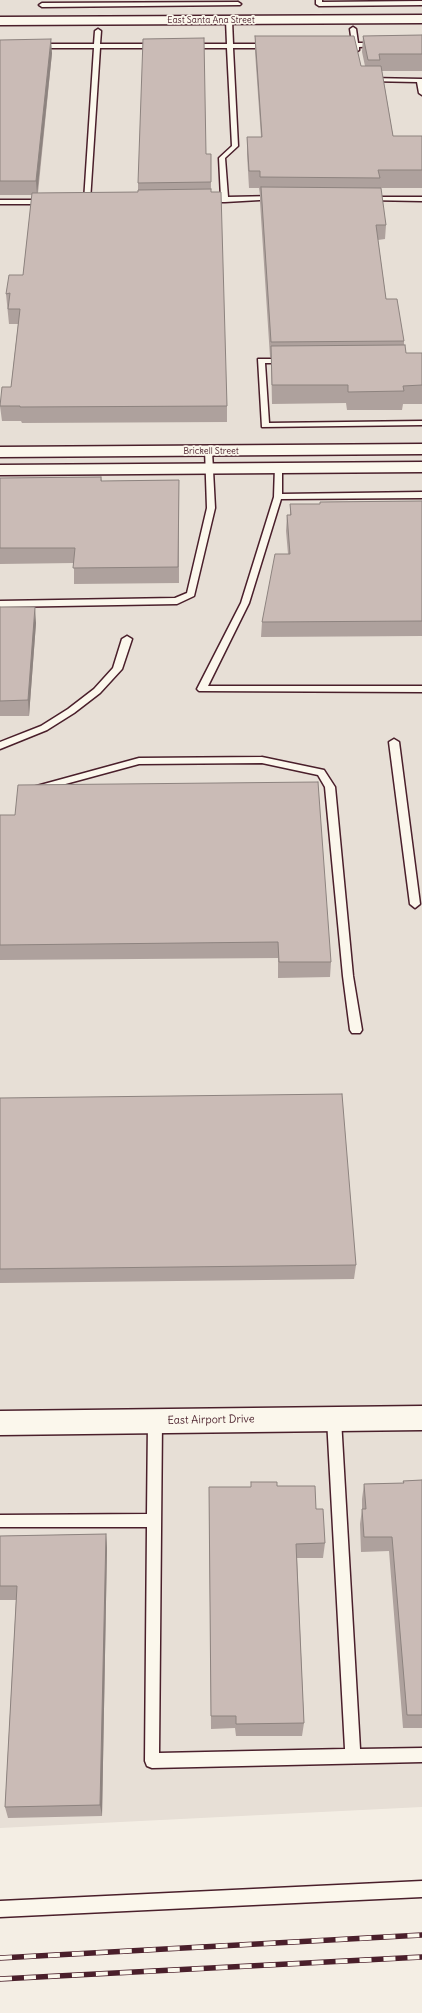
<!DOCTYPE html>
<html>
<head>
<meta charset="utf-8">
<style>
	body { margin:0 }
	canvas { display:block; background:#f4eee4 }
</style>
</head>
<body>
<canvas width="422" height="2013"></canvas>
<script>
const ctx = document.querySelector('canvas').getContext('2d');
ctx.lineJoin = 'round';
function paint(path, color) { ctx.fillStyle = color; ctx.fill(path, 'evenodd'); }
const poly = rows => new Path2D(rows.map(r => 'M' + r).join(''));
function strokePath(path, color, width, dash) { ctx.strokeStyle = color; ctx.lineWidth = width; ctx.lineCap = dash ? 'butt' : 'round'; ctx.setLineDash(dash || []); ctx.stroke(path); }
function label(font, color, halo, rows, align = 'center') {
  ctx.font = font + ' Delius,sans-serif'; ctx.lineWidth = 3.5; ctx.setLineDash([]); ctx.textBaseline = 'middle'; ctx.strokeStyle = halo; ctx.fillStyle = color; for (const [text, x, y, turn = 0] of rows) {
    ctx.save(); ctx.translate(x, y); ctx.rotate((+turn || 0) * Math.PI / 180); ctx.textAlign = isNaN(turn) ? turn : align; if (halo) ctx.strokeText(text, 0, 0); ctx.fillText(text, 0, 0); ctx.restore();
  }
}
paint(poly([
	[0,0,422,0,422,1807,0,1828]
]), '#e7dfd6');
const lane = poly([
	[316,0,322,0,322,2,422,1,422,5,319,6,316,4,316,0],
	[238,2,241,4,240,5,42,7,39,5,42,3,238,2],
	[229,18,232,20,233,44,269,44,272,46,269,48,233,48,238,146,225,158,228,197,275,196,278,198,277,199,225,202,207,202,204,200,207,198,221,198,219,158,232,146,227,48,189,48,186,46,189,44,227,44,226,20,229,18],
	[353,27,356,29,358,43,377,43,379,44,379,46,359,47,359,50,356,52,354,51,353,47,339,46,339,44,341,43,352,43,350,29,353,27],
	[98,29,101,31,100,44,157,44,160,46,157,48,100,48,90,201,87,203,84,201,94,48,37,48,34,46,37,44,94,44,95,31,98,29],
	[369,78,422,79,422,95,419,93,417,82,367,81,366,80,369,78],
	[368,197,422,197,422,201,366,200,365,199,368,197],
	[0,200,45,200,48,202,45,204,0,204,0,200],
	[258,359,285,359,289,361,285,363,265,363,269,423,422,421,422,425,262,427,258,359],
	[205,449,208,449,212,451,215,508,194,596,177,604,0,607,0,601,175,598,187,593,207,508,205,449],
	[275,466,278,466,282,468,282,494,422,492,422,498,281,499,249,603,208,686,422,686,422,692,199,691,197,689,241,603,274,497,275,466],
	[127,636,132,639,122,669,100,693,74,713,47,730,0,749,0,742,41,726,68,709,94,689,113,668,122,639,127,636],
	[394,739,399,742,420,904,415,908,410,904,389,742,394,739],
	[262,757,324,770,335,787,353,976,362,1030,360,1033,352,1033,350,1030,343,976,325,787,318,775,262,763,139,764,36,792,31,789,33,787,139,758,262,757],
	[334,1413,339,1415,341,1419,360,1749,422,1748,422,1762,152,1768,147,1766,145,1761,147,1527,0,1527,0,1515,147,1514,148,1421,150,1417,155,1415,160,1417,162,1421,159,1753,345,1749,327,1419,329,1415,334,1413],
	[422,1881,422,1897,0,1917,0,1901,422,1881]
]);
const street = poly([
	[422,15,422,23,0,25,0,17,422,15],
	[422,444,422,454,0,457,0,447,422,444],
	[422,462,422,472,0,475,0,465,422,462]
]);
const secondary = poly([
	[422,1406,422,1430,0,1435,0,1411,422,1406]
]);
strokePath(lane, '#4a1f2b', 3);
strokePath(street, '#4a1f2b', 3);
strokePath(secondary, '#4a1f2b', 3);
paint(lane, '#fbf7ec');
paint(street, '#fbf7ec');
paint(secondary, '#fbf7ec');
const rail = poly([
	[0,1958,422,1935],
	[0,1979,422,1957]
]);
strokePath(rail, '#4a1f2b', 5.5);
strokePath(rail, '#fbf7ec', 4, [12]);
paint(poly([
	[422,35,422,71,382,71,393,136,422,136,422,188,379,188,386,225,385,239,378,240,386,299,404,341,404,346,406,353,422,353,422,404,403,404,402,410,347,410,346,403,272,404,271,357,270,357,260,202,260,195,259,188,249,188,247,154,247,137,261,137,255,52,255,36,361,66,365,66,362,52,363,36],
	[0,40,52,53,38,193,138,192,138,183,206,154,211,154,211,192,227,406,227,422,22,423,21,421,2,421,0,406,11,387,18,324,9,324,6,294,23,275,32,195,0,195],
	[101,477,102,481,179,480,179,583,74,584,74,563,0,564,0,478],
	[422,501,422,636,261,637,262,622,288,554,286,531,287,515,290,515,290,504,320,504,320,502],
	[0,607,36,623,29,716,0,716],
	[0,815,331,962,330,977,278,978,278,958,0,960],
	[0,1098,356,1265,354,1279,0,1283],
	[422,1480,422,1728,403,1728,389,1551,361,1552,360,1524,362,1509,362,1499,364,1484,403,1483,403,1481],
	[251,1482,277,1486,316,1509,325,1543,323,1558,297,1558,304,1723,302,1736,236,1736,235,1728,211,1729,209,1487,251,1487],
	[106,1534,107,1548,102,1816,8,1818,5,1807,16,1600,0,1600,0,1536]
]), '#aea19d');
paint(poly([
	[51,39,52,53,37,195,36,181],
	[35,607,36,623,29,716,28,700],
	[106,1534,107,1548,102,1816,100,1805]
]), '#8d837f');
const building = poly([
	[422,35,422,54,379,54,380,60,368,60,363,36,422,35],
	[255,36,354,36,361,66,381,66,393,136,422,136,422,170,378,170,380,178,260,177,260,171,249,171,247,137,262,137,255,36],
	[204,38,206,154,211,154,211,182,138,183,143,39,204,38],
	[51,39,36,181,0,181,0,40,51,39],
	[261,187,381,188,386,225,376,225,386,299,397,299,404,341,271,342,261,187],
	[211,189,211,192,221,192,227,406,20,407,20,406,0,406,2,387,11,387,20,309,8,309,10,293,6,294,9,275,23,275,32,193,138,192,138,190,211,189],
	[405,345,406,353,422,353,422,385,403,386,404,391,348,392,348,385,272,385,271,346,405,345],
	[101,477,101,481,179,480,178,567,73,568,75,548,0,548,0,478,101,477],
	[422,501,422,621,262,622,275,554,290,554,287,515,291,515,290,504,320,504,320,502,422,501],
	[0,607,35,607,28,700,0,701,0,607],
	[318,782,331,962,279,962,278,942,0,945,0,815,15,815,18,785,318,782],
	[342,1094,356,1265,0,1269,0,1098,342,1094],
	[422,1480,422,1715,407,1715,392,1537,364,1537,362,1509,366,1509,364,1484,404,1483,403,1481,422,1480],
	[251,1482,277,1482,277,1486,315,1486,316,1509,323,1509,325,1543,296,1544,304,1723,236,1724,236,1716,211,1716,209,1487,251,1487,251,1482],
	[106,1534,100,1805,5,1807,17,1586,0,1586,0,1536,106,1534]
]);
paint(building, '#cabbb6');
strokePath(building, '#8d837f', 1);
label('9px', '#4a1f2b', '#fbf7ec', [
	["East Santa Ana Street",211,20],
	["Brickell Street",211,451]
]);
label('11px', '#4a1f2b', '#fbf7ec', [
	["East Airport Drive",211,1420,-1]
]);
</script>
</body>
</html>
